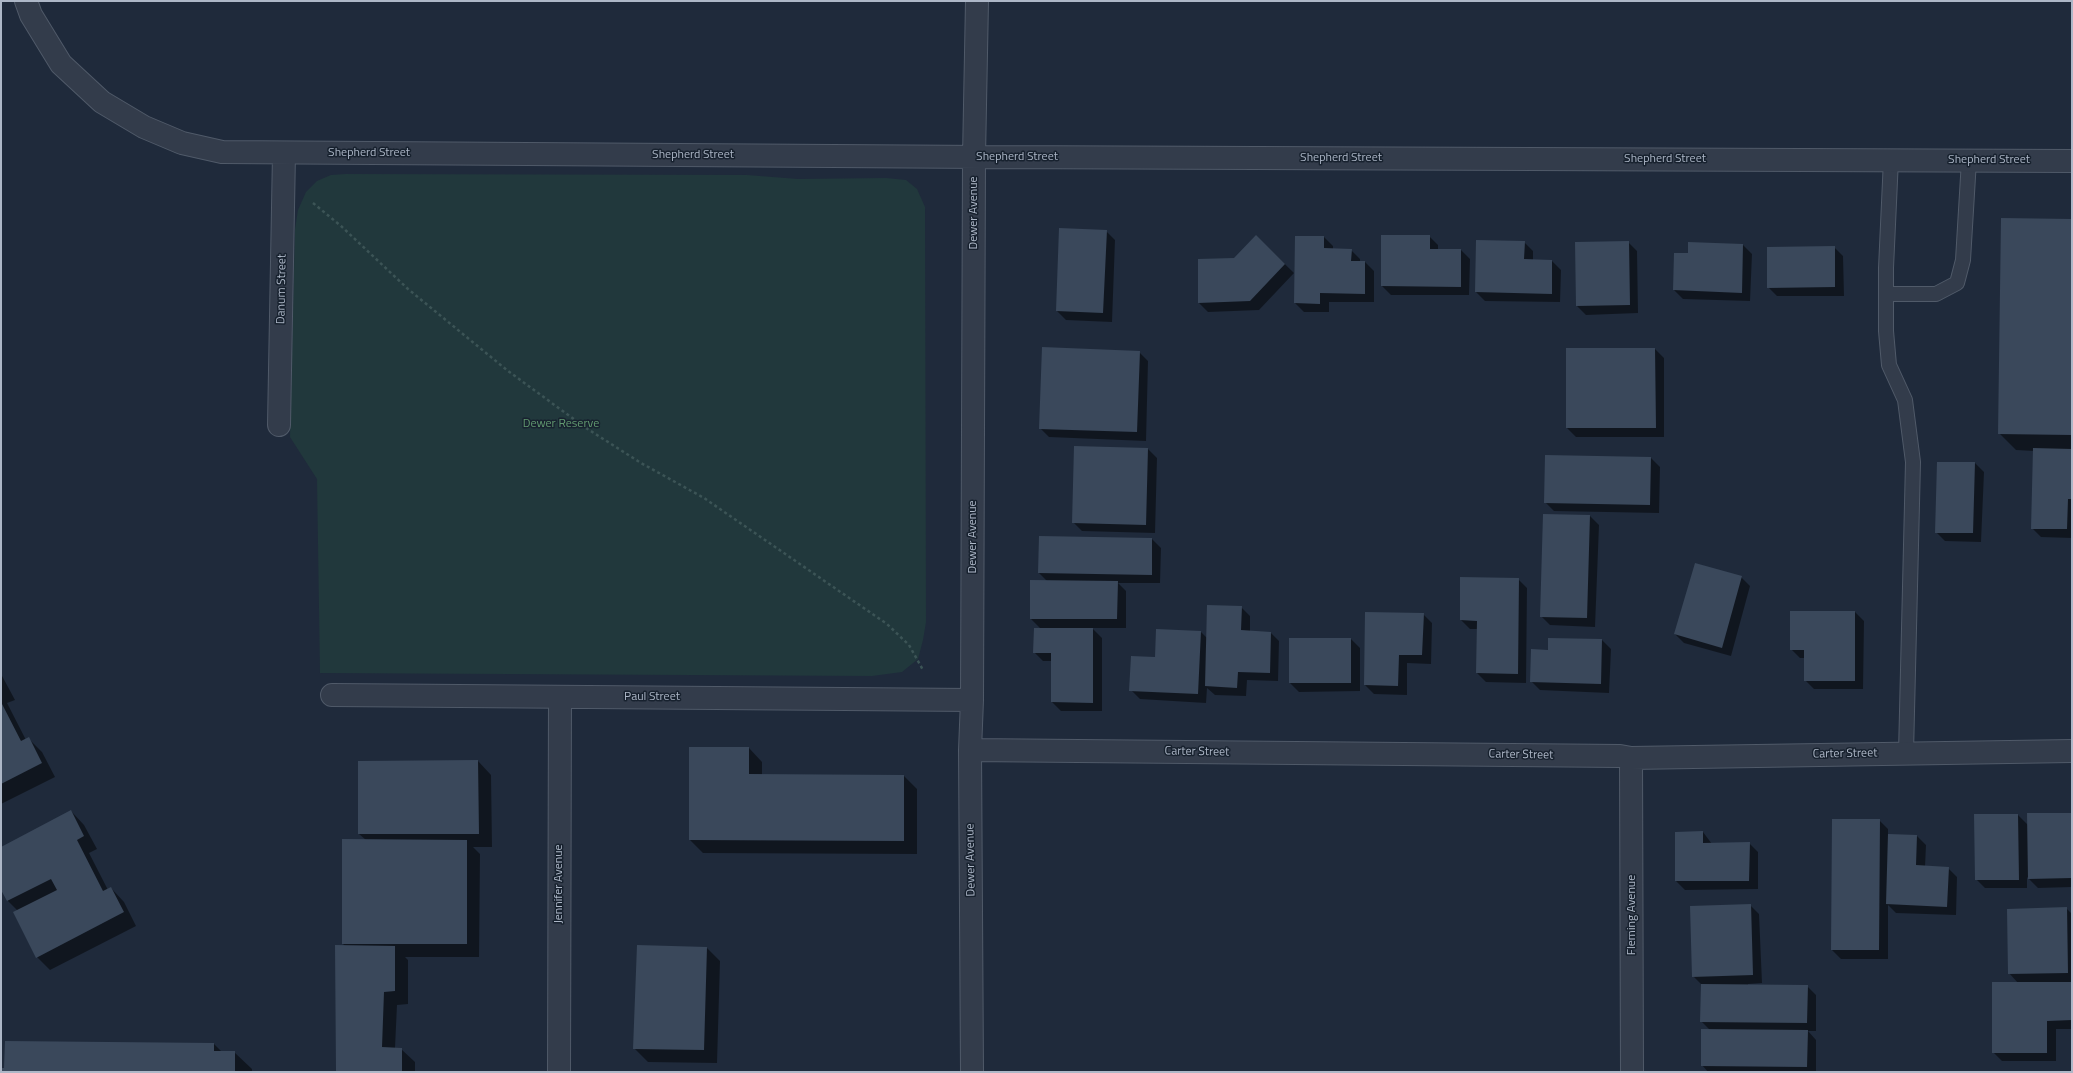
<!DOCTYPE html>
<html>
<head>
<meta charset="utf-8">
<style>
	body { margin:0 }
	#map { position:relative; width:2073px; height:1073px; overflow:hidden; background:#1f2a3b; font-family:"Titillium Web",sans-serif }
	canvas { display:block }
	.frame { position:absolute; inset:0; border:2px solid #adb7c7; pointer-events:none }
</style>
</head>
<body>
<div id="map">
<canvas width="2073" height="1073"></canvas>
<div class="frame"></div>
</div>
<script>
const ctx = document.querySelector('canvas').getContext('2d');
ctx.lineJoin = 'round';
function paint(path, color) { ctx.fillStyle = color; ctx.fill(path, 'evenodd'); }
const poly = rows => new Path2D(rows.map(r => 'M' + r).join(''));
function strokePath(path, color, width, dash) { ctx.strokeStyle = color; ctx.lineWidth = width; ctx.lineCap = dash ? 'butt' : 'round'; ctx.setLineDash(dash || []); ctx.stroke(path); }
function label(font, color, halo, rows, align = 'center') {
  ctx.font = font + ' "Titillium Web",sans-serif'; ctx.lineWidth = 3; ctx.setLineDash([]); ctx.textBaseline = 'middle'; ctx.strokeStyle = halo; ctx.fillStyle = color; for (const [text, x, y, turn = 0] of rows) {
    ctx.save(); ctx.translate(x, y); ctx.rotate((+turn || 0) * Math.PI / 180); ctx.textAlign = isNaN(turn) ? turn : align; if (halo) ctx.strokeText(text, 0, 0); ctx.fillText(text, 0, 0); ctx.restore();
  }
}
paint(poly([
	[346,174,747,175,798,179,886,178,906,180,917,189,925,207,926,622,923,640,918,659,902,672,872,676,320,673,317,479,290,437,295,229,298,210,306,192,317,181,331,175]
]), '#21383c');
paint(poly([
	[2072,220,2072,538,2041,537,2032,528,2034,451,2016,450,1999,433],
	[1106,231,1115,240,1112,322,1066,320,1057,311],
	[1256,236,1294,273,1259,310,1208,312,1199,303,1234,259],
	[1429,236,1438,245,1438,250,1461,250,1470,259,1469,295,1391,295,1382,286],
	[1324,237,1333,246,1333,249,1351,250,1360,259,1360,262,1365,262,1374,271,1374,302,1329,302,1329,312,1304,312,1295,303],
	[1524,242,1533,251,1533,260,1552,261,1561,270,1560,302,1485,301,1476,292],
	[1628,242,1637,251,1638,313,1586,315,1577,306],
	[1689,243,1743,245,1752,254,1750,301,1683,299,1674,290,1689,254],
	[1834,247,1843,256,1844,296,1777,296,1768,287],
	[1655,349,1664,358,1664,437,1576,437,1567,428],
	[1139,352,1148,361,1146,441,1049,437,1040,428],
	[1148,449,1157,458,1155,533,1082,531,1073,522],
	[1651,458,1660,467,1659,513,1554,511,1545,502],
	[1975,463,1984,472,1981,542,1945,541,1936,532],
	[1590,516,1599,525,1595,627,1550,625,1541,616],
	[1040,537,1152,539,1161,548,1160,583,1118,583,1126,591,1126,628,1092,628,1102,638,1102,711,1061,711,1052,702,1052,661,1043,661,1034,652,1041,629,1031,619,1047,581,1039,573],
	[1741,577,1750,586,1731,656,1684,643,1675,634],
	[1518,579,1527,588,1526,683,1486,682,1477,673,1478,629,1470,629,1461,620],
	[1241,607,1250,616,1250,632,1270,632,1279,641,1278,681,1247,680,1246,696,1215,695,1207,688,1206,703,1140,699,1131,690,1156,658,1201,632,1207,638],
	[1855,612,1864,621,1863,689,1814,689,1805,680,1805,658,1800,658,1791,649],
	[1423,614,1432,623,1431,664,1407,663,1407,695,1374,694,1365,685],
	[1351,639,1360,648,1360,691,1299,692,1290,683],
	[1602,640,1611,649,1609,693,1540,690,1531,681,1549,651],
	[1,674,15,700,7,703,26,740,29,739,42,752,55,777,1,804],
	[749,748,762,762,762,775,904,776,917,789,917,854,703,853,690,840],
	[478,761,491,775,492,847,473,847,480,854,479,957,405,957,408,960,408,1004,397,1005,395,1048,401,1049,415,1062,415,1072,336,1072,345,946,343,944,366,840,359,834],
	[71,811,84,825,97,849,89,853,108,890,111,888,124,902,136,926,50,970,37,957,18,911,8,901,1,888,1,848],
	[2070,814,2072,815,2072,887,2038,888,2027,877,2027,888,1985,888,1976,879,2018,815,2028,825],
	[1879,820,1888,829,1888,835,1917,836,1926,845,1925,867,1948,868,1957,877,1956,915,1896,913,1888,905,1888,959,1841,959,1832,950],
	[1703,832,1712,844,1749,843,1758,852,1758,889,1685,890,1676,881],
	[1750,905,1759,914,1762,983,1748,984,1748,986,1807,986,1816,995,1816,1031,1808,1031,1816,1040,1816,1072,1708,1072,1702,1065,1710,1030,1701,1021,1702,985,1693,976],
	[2066,908,2072,914,2072,1029,2056,1029,2056,1061,2002,1061,1993,1052,2018,983,2009,973],
	[707,948,720,961,717,1063,648,1062,634,1048],
	[214,1044,222,1052,234,1052,252,1069,252,1072,1,1072,1,1069]
]), '#0007');
paint(poly([
	[2001,218,2072,219,2072,435,1998,434],
	[1059,228,1107,230,1103,313,1056,311],
	[1256,235,1285,264,1250,301,1198,303,1198,259,1234,258],
	[1381,235,1430,235,1430,249,1461,249,1461,287,1381,286],
	[1295,236,1324,236,1324,248,1352,249,1351,261,1365,261,1365,294,1320,293,1320,304,1294,303],
	[1476,240,1525,241,1524,259,1552,260,1552,294,1475,292],
	[1629,241,1630,305,1576,306,1575,242],
	[1688,242,1743,244,1742,293,1673,290,1674,253,1688,253],
	[1835,246,1835,287,1767,288,1767,247],
	[1042,347,1140,351,1137,432,1039,429],
	[1566,348,1655,348,1656,428,1566,428],
	[1074,446,1148,448,1146,525,1072,523],
	[2033,448,2072,449,2072,499,2068,499,2067,529,2031,529],
	[1545,455,1651,457,1650,505,1544,503],
	[1937,462,1975,462,1973,533,1935,533],
	[1543,514,1590,515,1587,618,1540,617],
	[1039,536,1152,538,1152,575,1038,573],
	[1695,563,1742,576,1722,648,1674,634],
	[1460,577,1519,578,1518,674,1476,673,1477,621,1460,620],
	[1030,580,1118,581,1117,619,1030,619],
	[1207,605,1242,606,1241,630,1271,632,1270,673,1238,672,1237,688,1205,686],
	[1790,611,1855,611,1855,681,1804,681,1804,650,1790,650],
	[1365,612,1424,613,1422,655,1399,655,1398,686,1364,685],
	[1034,628,1093,628,1093,703,1051,702,1051,653,1033,653],
	[1156,629,1201,631,1198,694,1129,691,1131,656,1155,657],
	[1289,638,1351,638,1351,683,1289,683],
	[1548,638,1602,639,1601,684,1530,682,1531,649,1548,650],
	[1,702,21,741,29,737,42,763,1,784],
	[689,747,749,747,749,774,904,775,904,841,689,840],
	[478,760,479,834,358,834,358,761],
	[71,810,84,836,77,840,103,891,111,887,124,912,36,958,13,912,57,890,51,879,7,901,1,890,1,847],
	[2027,813,2071,813,2072,878,2028,879],
	[1974,814,2018,814,2019,880,1975,880],
	[1832,819,1880,819,1879,950,1831,950],
	[1703,831,1703,843,1750,842,1749,881,1675,881,1675,832],
	[1888,834,1917,835,1916,865,1949,867,1947,907,1886,904],
	[342,839,467,840,467,944,342,944],
	[1751,904,1753,975,1692,977,1690,906],
	[2067,907,2068,973,2008,974,2007,909],
	[335,945,395,946,395,991,384,992,382,1047,402,1048,402,1072,336,1072],
	[637,945,707,947,704,1050,633,1049],
	[1992,982,2072,982,2072,1020,2047,1021,2047,1053,1992,1053],
	[1701,984,1808,985,1807,1023,1700,1022],
	[1701,1029,1808,1030,1807,1067,1701,1066],
	[5,1041,214,1043,214,1051,235,1051,235,1072,1,1072,1,1068,4,1068]
]), '#3a485b');
const service = poly([
	[1891,159,1886,268,1886,331,1889,365,1905,400,1913,462,1906,753],
	[1887,294,1936,294,1957,283,1963,260,1969,160]
]);
const minor = poly([
	[26,1,31,15,61,64,102,102,144,127,182,143,222,152,985,157,2072,161],
	[279,425,284,153],
	[332,695,972,700],
	[970,750,1620,756,1631,758,2072,751],
	[1631,758,1632,1072],
	[559,1072,560,697],
	[972,1072,970,750,972,700,974,157,977,1]
]);
strokePath(service, '#505a69', 16);
strokePath(minor, '#505a69', 24);
strokePath(poly([
	[313,203,341,226,408,289,508,371,586,428,641,463,704,498,887,624,909,645,923,670]
]), '#3c5456', 2.5, [3, 3]);
strokePath(service, '#333c4b', 14);
strokePath(minor, '#333c4b', 22);
label('12px', '#adb7c7', '#18222f', [
	["Shepherd Street",369,153],
	["Shepherd Street",693,155],
	["Shepherd Street",1017,157],
	["Shepherd Street",1341,158],
	["Shepherd Street",1665,159],
	["Shepherd Street",1989,160],
	["Dewer Avenue",974,213,-90],
	["Danum Street",282,289,-89],
	["Dewer Avenue",973,537,-90],
	["Paul Street",652,697],
	["Carter Street",1197,752,1],
	["Carter Street",1845,754,-1],
	["Carter Street",1521,755,1],
	["Dewer Avenue",971,860,-91],
	["Jennifer Avenue",559,884,-90],
	["Fleming Avenue",1632,915,-90]
]);
label('12px', '#629a70', '#18222f', [
	["Dewer Reserve",561,424]
]);
</script>
</body>
</html>
